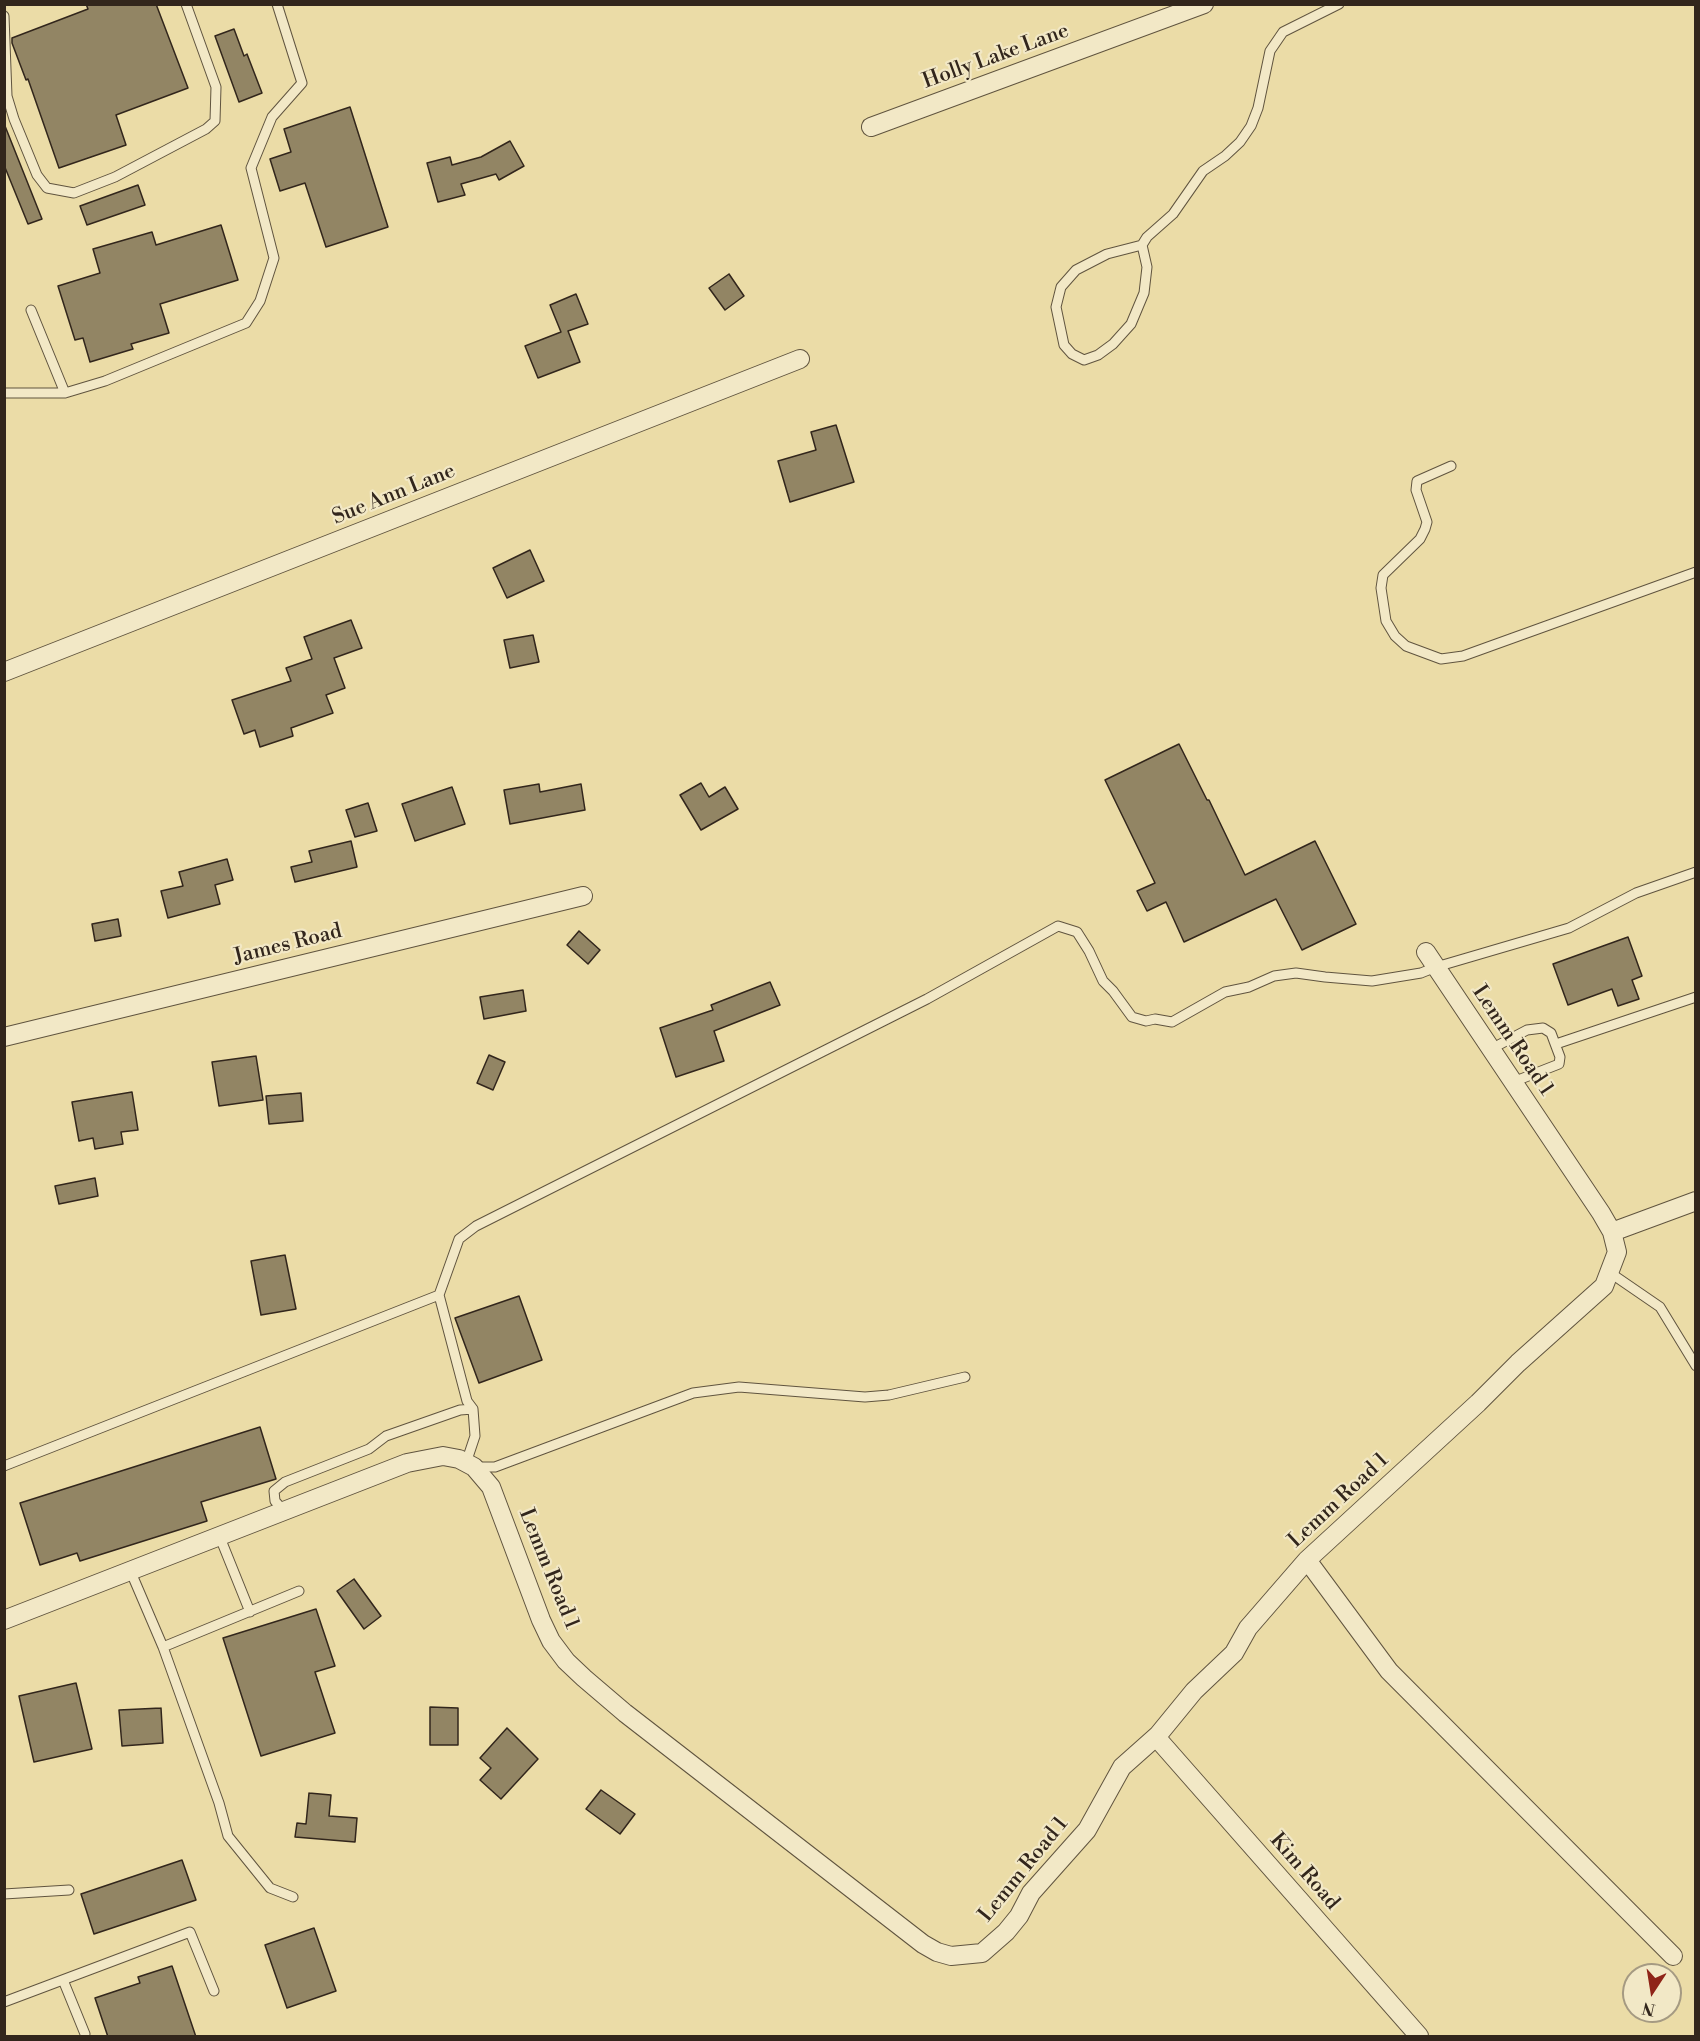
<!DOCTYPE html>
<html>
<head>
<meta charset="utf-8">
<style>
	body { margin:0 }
	#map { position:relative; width:1700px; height:2041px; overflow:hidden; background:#ebdca7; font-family:"Libre Bodoni",serif }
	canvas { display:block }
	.frame { position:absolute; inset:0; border:6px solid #32261c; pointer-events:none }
	.north { position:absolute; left:1622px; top:1963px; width:60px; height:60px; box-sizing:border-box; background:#f2e8c6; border:2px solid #a59a82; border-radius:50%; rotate:192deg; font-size:16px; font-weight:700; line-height:24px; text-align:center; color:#32261c }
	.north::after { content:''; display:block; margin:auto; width:21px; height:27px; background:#8f2418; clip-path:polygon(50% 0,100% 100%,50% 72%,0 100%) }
</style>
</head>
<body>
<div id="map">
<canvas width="1700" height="2041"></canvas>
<div class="frame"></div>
<div class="north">N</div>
</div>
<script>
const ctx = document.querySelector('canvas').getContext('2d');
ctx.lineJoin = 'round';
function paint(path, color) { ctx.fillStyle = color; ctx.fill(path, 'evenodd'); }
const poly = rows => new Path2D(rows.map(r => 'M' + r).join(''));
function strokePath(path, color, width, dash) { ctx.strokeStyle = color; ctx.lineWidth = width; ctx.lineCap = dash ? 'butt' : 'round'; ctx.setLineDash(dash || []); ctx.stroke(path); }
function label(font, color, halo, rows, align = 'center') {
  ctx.font = font + ' "Libre Bodoni",serif'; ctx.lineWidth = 4.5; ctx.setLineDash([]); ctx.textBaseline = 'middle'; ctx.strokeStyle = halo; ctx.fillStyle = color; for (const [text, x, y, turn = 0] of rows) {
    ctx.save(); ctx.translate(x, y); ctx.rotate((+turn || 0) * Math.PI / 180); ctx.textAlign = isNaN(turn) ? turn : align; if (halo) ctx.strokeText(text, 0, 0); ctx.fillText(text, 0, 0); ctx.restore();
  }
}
const building = poly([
	[86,4,156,4,188,88,116,115,126,145,59,168,28,79,26,80,12,43,12,38,88,9,86,4],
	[234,29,244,56,247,54,262,93,239,102,215,36,234,29],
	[350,107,388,227,326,247,305,183,280,191,270,159,291,152,284,129,350,107],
	[5,126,42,219,28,224,4,165,5,126],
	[510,141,524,166,499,180,496,174,461,184,465,195,438,202,427,163,450,157,452,165,481,157,510,141],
	[138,185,145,205,87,225,80,206,138,185],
	[221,225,238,280,160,304,169,333,131,344,133,349,90,362,83,338,75,340,58,286,100,273,93,249,152,232,156,245,221,225],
	[729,274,744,296,725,310,709,288,729,274],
	[576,294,588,324,568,331,580,362,538,378,525,346,561,332,550,305,576,294],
	[836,425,854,482,790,502,778,461,816,450,811,432,836,425],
	[530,550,544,581,507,598,493,568,530,550],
	[351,620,362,648,334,658,345,688,326,695,333,713,291,728,293,736,260,747,255,730,244,734,232,700,291,681,286,668,312,659,304,637,351,620],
	[533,635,539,662,510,668,504,640,533,635],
	[1179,744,1207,800,1209,800,1245,875,1315,841,1356,924,1302,950,1276,899,1184,942,1166,902,1147,911,1137,891,1155,883,1105,780,1179,744],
	[701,783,709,797,725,787,738,809,701,830,680,795,701,783],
	[539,784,540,792,581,784,585,810,510,824,504,790,539,784],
	[452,787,465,824,415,841,402,804,452,787],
	[368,803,377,831,355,837,346,810,368,803],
	[351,841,357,867,295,882,291,867,312,862,309,851,351,841],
	[227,859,233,880,215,885,220,904,168,918,161,891,183,886,179,872,227,859],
	[118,919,121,936,95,941,92,924,118,919],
	[579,931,600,950,588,964,567,945,579,931],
	[1628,937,1642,976,1632,980,1639,999,1618,1006,1612,989,1568,1005,1553,964,1628,937],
	[770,982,780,1005,714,1031,724,1061,676,1077,660,1028,713,1010,711,1005,770,982],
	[523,990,526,1011,484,1019,480,997,523,990],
	[489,1055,505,1062,493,1090,477,1083,489,1055],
	[256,1056,263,1100,219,1106,212,1062,256,1056],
	[132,1092,138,1130,121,1132,123,1144,95,1149,93,1138,79,1141,72,1102,132,1092],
	[301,1093,303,1121,269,1124,266,1096,301,1093],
	[95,1178,98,1196,59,1204,55,1186,95,1178],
	[285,1255,296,1309,261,1315,251,1261,285,1255],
	[519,1296,542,1360,479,1383,455,1318,519,1296],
	[260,1427,276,1479,201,1502,207,1521,80,1561,77,1553,40,1565,20,1503,260,1427],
	[354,1579,381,1616,364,1629,337,1591,354,1579],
	[316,1609,335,1666,315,1672,335,1733,261,1756,223,1638,316,1609],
	[76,1683,92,1749,34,1762,19,1696,76,1683],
	[430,1707,458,1708,458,1745,430,1745,430,1707],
	[161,1708,163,1743,122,1746,119,1710,161,1708],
	[507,1728,538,1759,501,1799,480,1780,491,1768,480,1758,507,1728],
	[601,1790,635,1814,620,1834,586,1809,601,1790],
	[309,1793,331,1795,329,1816,357,1818,355,1842,295,1837,297,1823,306,1824,309,1793],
	[182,1860,196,1900,94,1934,81,1894,182,1860],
	[314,1928,336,1991,287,2008,265,1945,314,1928],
	[172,1966,196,2037,108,2037,95,1998,140,1983,138,1977,172,1966]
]);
paint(building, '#928564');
strokePath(building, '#32261c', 1.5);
const service = poly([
	[4,16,7,96,14,119,37,175,47,188,74,193,115,177,206,129,215,121,216,87,186,4],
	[1142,245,1107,254,1076,270,1061,287,1056,307,1064,345,1072,354,1084,360,1098,355,1113,344,1131,324,1144,293,1147,267,1142,245,1147,237,1173,214,1203,171,1225,156,1240,142,1251,126,1258,108,1270,51,1283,32,1339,4],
	[31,310,65,393],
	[4,393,65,393,105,381,246,323,260,301,274,258,251,168,272,117,302,83,277,4],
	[1451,466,1417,481,1416,490,1427,522,1425,529,1420,539,1383,575,1381,588,1386,621,1395,636,1406,646,1441,659,1463,656,1696,572],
	[1556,1044,1696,997],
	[1491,1049,1527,1030,1543,1028,1551,1033,1560,1057,1559,1064,1513,1082],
	[1609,1272,1660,1307,1696,1366],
	[473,1409,467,1401,439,1295,459,1239,476,1226,927,999,1058,926,1077,932,1089,951,1103,981,1113,991,1132,1017,1146,1021,1155,1019,1172,1022,1225,992,1249,987,1274,976,1296,973,1325,977,1372,981,1421,973,1436,967,1569,928,1636,893,1696,872],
	[4,1466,439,1295],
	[474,1467,495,1467,693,1393,739,1387,865,1397,889,1395,965,1377],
	[283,1510,275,1501,274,1491,285,1482,369,1449,386,1436,460,1410,473,1409,475,1436,466,1463],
	[219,1535,250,1612],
	[130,1570,163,1647,219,1803,228,1836,270,1888,293,1897],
	[163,1647,299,1591],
	[4,1894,69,1890],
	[63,1980,85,2034],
	[4,2002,190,1932,214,1991]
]);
const minor = poly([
	[871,127,1204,4],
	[4,672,800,359],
	[4,1037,583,896],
	[1612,1232,1696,1201],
	[1307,1560,1389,1671,1673,1956],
	[4,1620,407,1463,443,1456,459,1459,474,1467,491,1487,541,1620,551,1641,566,1661,584,1678,625,1713,923,1944,937,1952,951,1956,982,1953,1006,1932,1019,1916,1031,1893,1087,1830,1122,1767,1158,1735,1194,1691,1234,1653,1248,1628,1307,1560,1478,1403,1518,1363,1604,1286,1617,1252,1612,1232,1601,1213,1426,952],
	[1156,1737,1419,2036]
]);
strokePath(service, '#60543f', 11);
strokePath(minor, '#60543f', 20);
strokePath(service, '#f2e8c6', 9);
strokePath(minor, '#f2e8c6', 18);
label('21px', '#32261c', '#f2e8c6', [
	["Holly Lake Lane",996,57,-20],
	["Sue Ann Lane",394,495,-22],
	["James Road",288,945,-14],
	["Lemm Road 1",1512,1041,56],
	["Lemm Road 1",1339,1501,-43],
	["Lemm Road 1",548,1569,68],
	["Lemm Road 1",1024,1870,-51],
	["Kim Road",1304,1872,49]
]);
</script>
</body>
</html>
